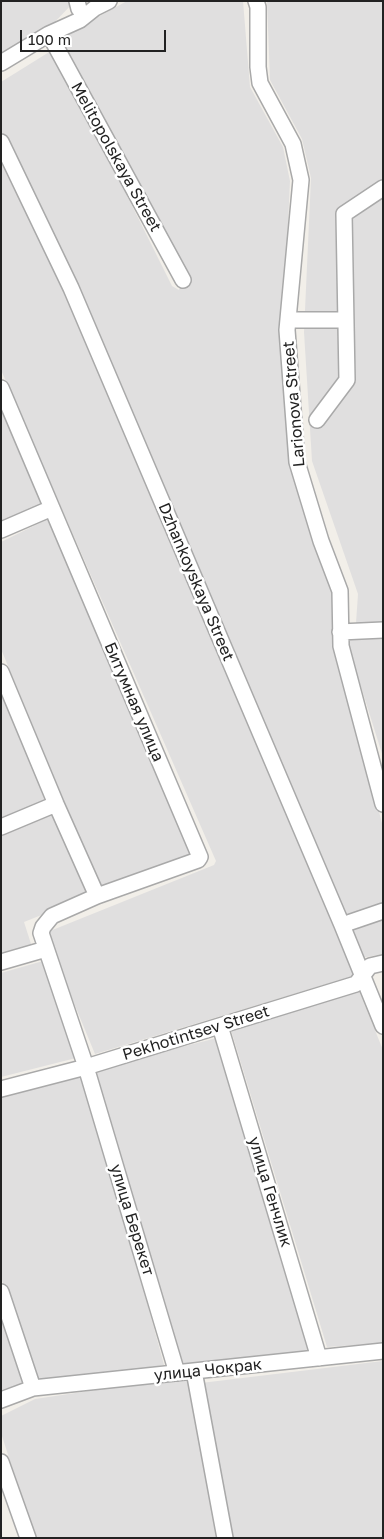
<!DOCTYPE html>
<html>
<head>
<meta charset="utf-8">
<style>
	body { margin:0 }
	#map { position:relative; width:384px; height:1539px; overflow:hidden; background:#f2efe9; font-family:"Golos Text",sans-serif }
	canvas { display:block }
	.frame { position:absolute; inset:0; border:2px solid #222; pointer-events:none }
	.scale { position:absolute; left:20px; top:30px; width:146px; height:22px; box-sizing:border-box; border:2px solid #222; border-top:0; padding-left:6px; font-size:15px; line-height:18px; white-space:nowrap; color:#222; -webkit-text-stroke:4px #fff; paint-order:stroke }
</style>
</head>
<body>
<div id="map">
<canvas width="384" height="1539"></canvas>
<div class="frame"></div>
<div class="scale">100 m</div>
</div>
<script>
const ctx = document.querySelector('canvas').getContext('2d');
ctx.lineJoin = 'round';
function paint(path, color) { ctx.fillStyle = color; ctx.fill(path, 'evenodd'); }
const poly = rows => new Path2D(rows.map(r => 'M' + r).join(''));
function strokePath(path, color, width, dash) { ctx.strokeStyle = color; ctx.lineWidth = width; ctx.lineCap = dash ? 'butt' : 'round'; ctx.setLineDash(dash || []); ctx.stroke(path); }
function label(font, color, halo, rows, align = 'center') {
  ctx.font = font + ' "Golos Text",sans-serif'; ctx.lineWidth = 5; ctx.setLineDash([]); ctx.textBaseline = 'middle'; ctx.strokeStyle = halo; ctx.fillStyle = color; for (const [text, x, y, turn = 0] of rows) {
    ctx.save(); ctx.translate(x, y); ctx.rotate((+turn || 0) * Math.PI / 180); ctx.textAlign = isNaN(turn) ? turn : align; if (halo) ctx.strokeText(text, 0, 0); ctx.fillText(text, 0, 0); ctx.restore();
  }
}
paint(poly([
	[1,1,73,1,73,3,50,27,1,57],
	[127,1,243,1,250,87,283,147,290,181,283,331,292,466,337,597,335,644,383,827,383,954,361,958,85,315,1,131,1,82,54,49,172,286,179,290,182,280,58,39],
	[267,1,383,1,383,625,356,623,358,594,312,461,304,332,311,178,302,139,270,80],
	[1,163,79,320,360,974,95,1054,45,933,214,865,216,861,1,370],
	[1,397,45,506,1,524],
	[50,518,196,855,102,893,1,649,1,542],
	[361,633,383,634,383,757,347,642],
	[1,683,52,804,1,824],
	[55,810,89,896,24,922,32,947,1,957,1,834],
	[43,961,76,1058,1,1077,1,973],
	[359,991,383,1050,383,1343,327,1347,231,1030],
	[221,1037,309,1351,182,1365,94,1069],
	[85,1074,164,1365,33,1383,1,1277,1,1096],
	[1,1317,23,1384,1,1390],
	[383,1361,383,1538,229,1538,201,1383],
	[190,1376,219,1538,35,1538,1,1433,1,1416,35,1399]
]), '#e0dfdf');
const minor = poly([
	[77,1,79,9],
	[256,1,258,7,258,67,260,83,293,144,301,180,287,330,297,462,321,541,340,591,341,646,383,804],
	[49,34,183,280],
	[1,63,49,34,80,20,95,8,109,1],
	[1,142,71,288,342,925,383,1026],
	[288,320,346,320],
	[1,388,200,857,198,860,97,896,52,916,43,927,41,933,86,1067,177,1373],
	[317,420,347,380,344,214,383,188],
	[1,530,52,508],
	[340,632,383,630],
	[1,672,56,804,97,896],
	[1,827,56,804],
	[342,925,383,911],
	[1,962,46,949],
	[220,1026,319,1358],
	[1,1089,86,1067,356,984,370,966,383,963],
	[1,1292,33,1388],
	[194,1371,225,1538],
	[1,1400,33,1388,383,1351],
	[1,1462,28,1538]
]);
strokePath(minor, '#a9a9a9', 18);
strokePath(minor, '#fff', 15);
label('16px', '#222', '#fff', [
	["Melitopolskaya Street",116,157,61],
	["Larionova Street",294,404,-95],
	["Dzhankoyskaya Street",196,582,67],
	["Битумная улица",134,702,67],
	["Pekhotintsev Street",196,1033,-17],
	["улица Генчлик",270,1192,73],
	["улица Берекет",132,1220,73],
	["улица Чокрак",208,1370,-6]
]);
</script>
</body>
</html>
